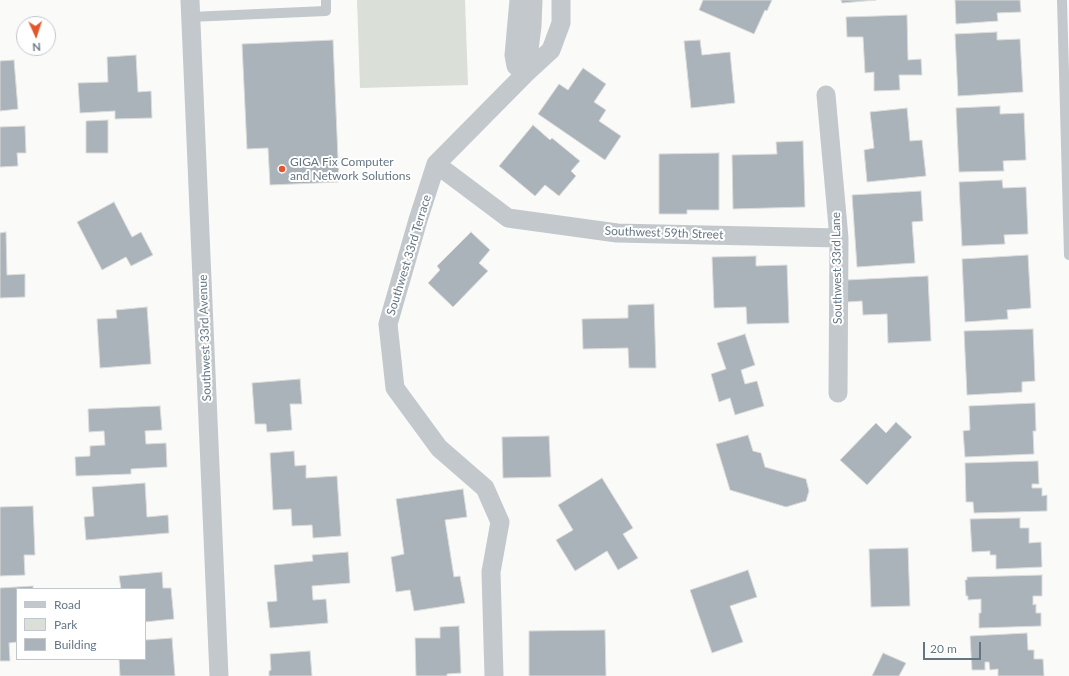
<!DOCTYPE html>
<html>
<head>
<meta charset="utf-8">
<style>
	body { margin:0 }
	#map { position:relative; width:1069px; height:676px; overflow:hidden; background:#fafaf8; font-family:Lato,sans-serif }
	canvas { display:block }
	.legend { position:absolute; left:16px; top:588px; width:130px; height:72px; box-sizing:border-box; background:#fff; border:1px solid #c1c8cd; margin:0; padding:5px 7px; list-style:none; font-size:12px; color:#657683 }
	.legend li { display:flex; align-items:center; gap:8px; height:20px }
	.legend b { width:20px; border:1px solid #c1c8cd }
	.north { position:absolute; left:16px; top:16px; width:40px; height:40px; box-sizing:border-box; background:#fff; border:1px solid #c1c8cd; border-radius:50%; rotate:177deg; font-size:11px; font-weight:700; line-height:16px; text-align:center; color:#657683 }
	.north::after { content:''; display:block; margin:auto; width:14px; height:18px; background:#e4572e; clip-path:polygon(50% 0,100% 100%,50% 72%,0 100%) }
	.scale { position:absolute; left:923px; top:642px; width:58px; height:18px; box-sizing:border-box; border:2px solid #657683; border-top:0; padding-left:5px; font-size:12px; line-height:14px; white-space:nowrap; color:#657683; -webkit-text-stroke:3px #fff; paint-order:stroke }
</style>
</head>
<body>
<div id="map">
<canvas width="1069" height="676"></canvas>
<ul class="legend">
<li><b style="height:5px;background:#c3c8cc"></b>Road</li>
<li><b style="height:11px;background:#dadfd7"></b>Park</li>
<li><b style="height:11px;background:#aab3b9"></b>Building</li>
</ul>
<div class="north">N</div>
<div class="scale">20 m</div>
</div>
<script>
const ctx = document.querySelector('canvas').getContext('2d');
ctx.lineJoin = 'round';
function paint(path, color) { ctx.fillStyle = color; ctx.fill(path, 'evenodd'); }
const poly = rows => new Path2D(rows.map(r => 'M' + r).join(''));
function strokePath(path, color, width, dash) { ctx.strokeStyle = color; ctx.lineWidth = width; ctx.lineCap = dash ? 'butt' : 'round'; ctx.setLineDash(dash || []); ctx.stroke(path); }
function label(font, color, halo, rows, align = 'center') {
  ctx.font = font + ' Lato,sans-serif'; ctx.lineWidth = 4; ctx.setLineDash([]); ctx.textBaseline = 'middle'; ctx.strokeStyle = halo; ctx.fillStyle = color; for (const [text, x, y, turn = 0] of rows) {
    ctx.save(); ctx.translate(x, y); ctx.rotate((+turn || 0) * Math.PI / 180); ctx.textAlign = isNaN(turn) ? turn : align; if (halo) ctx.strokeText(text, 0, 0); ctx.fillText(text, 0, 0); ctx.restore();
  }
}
paint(poly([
	[357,0,465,0,468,85,360,88]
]), '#dadfd7');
const building = poly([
	[703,0,772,0,767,11,765,10,754,34,699,10,703,0],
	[841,0,876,0,842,3,841,0],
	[955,0,1020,0,1021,12,997,13,998,21,956,24,955,0],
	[907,15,908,60,921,59,922,75,899,75,900,90,874,91,874,72,865,73,863,37,847,37,846,17,907,15],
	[997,32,997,40,1020,39,1023,92,958,96,955,34,997,32],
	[333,40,339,182,270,185,268,148,247,149,242,44,333,40],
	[700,40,702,55,730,52,735,103,691,108,684,41,700,40],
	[136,55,138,92,151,91,152,118,115,119,115,111,80,113,78,83,108,82,107,57,136,55],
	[14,60,18,109,0,111,0,61,14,60],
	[583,68,606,84,594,102,606,110,599,121,621,136,605,160,538,114,559,84,568,90,583,68],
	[1000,106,1000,114,1024,113,1026,160,1003,161,1004,171,959,172,956,108,1000,106],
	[907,108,910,141,922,140,926,176,867,182,864,150,874,148,870,112,907,108],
	[108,120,108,153,86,153,86,121,108,120],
	[533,125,550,140,552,138,580,161,571,171,576,176,559,196,545,185,535,196,499,166,533,125],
	[25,126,26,153,17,153,18,166,0,167,0,127,25,126],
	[803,141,805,207,733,209,732,155,777,154,776,142,803,141],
	[719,153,719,210,687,210,687,214,659,214,659,154,719,153],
	[1002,180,1003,188,1026,187,1028,234,1004,235,1005,244,962,246,959,182,1002,180],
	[921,191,923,221,912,222,915,263,857,267,852,195,921,191],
	[114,202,132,237,141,232,153,255,131,266,126,257,102,270,77,222,114,202],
	[6,232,7,275,25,274,25,297,0,298,0,233,6,232],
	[471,232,490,250,479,263,488,271,453,307,428,283,440,270,437,266,471,232],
	[1028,255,1031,308,1007,310,1008,319,965,322,962,259,1028,255],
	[756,256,756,266,787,265,789,323,747,324,746,307,714,308,712,257,756,256],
	[928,276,931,341,888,343,887,314,863,315,862,301,847,302,846,280,928,276],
	[654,304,656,368,629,368,628,348,583,349,582,319,628,318,628,305,654,304],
	[147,307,151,364,100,368,97,319,117,318,116,310,147,307],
	[1033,329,1035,381,1022,382,1022,392,967,395,964,331,1033,329],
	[745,334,755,365,741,370,745,384,757,381,764,406,735,415,730,398,719,402,711,374,726,369,717,343,745,334],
	[300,379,302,404,290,404,292,430,267,432,266,424,255,424,252,383,300,379],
	[1035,403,1036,431,1033,431,1034,454,965,457,963,431,970,430,969,406,1035,403],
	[160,406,162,430,145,431,146,444,166,443,167,467,131,469,131,474,76,476,75,457,90,456,90,446,105,445,104,431,89,432,88,409,160,406],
	[896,422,912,437,867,485,840,460,876,423,886,433,896,422],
	[748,435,753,451,761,453,765,467,806,479,809,491,806,501,786,507,730,490,716,444,748,435],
	[549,436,551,477,503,478,502,437,549,436],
	[294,451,295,466,306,465,306,478,337,476,341,536,313,538,312,525,292,526,291,509,273,510,270,453,294,451],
	[1038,461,1039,484,1032,484,1032,488,1042,488,1042,496,1047,495,1047,511,974,513,973,502,966,502,965,463,1038,461],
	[602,478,633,528,623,534,638,558,618,570,607,551,575,571,556,540,573,530,558,505,602,478],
	[145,483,147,517,168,515,169,533,86,540,84,517,94,516,92,487,145,483],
	[463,489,467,517,445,520,454,577,460,576,465,603,414,611,410,590,396,592,391,557,404,554,396,499,463,489],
	[33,506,35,555,24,555,25,575,0,576,0,507,33,506],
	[1020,518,1020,528,1029,528,1029,543,1041,542,1042,567,996,569,996,555,990,555,990,551,972,552,970,519,1020,518],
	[908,548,910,606,871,607,869,549,908,548],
	[348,552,350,583,312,586,313,600,326,599,328,623,270,628,267,602,277,601,274,565,313,561,312,555,348,552],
	[748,570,757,597,730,606,743,642,712,653,690,590,748,570],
	[162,572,163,588,171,588,174,619,145,622,145,589,121,589,119,576,162,572],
	[1042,575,1042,596,1033,596,1033,605,1036,604,1036,613,1041,613,1041,626,979,628,979,613,981,613,981,599,968,600,968,596,966,596,965,580,967,580,967,577,1042,575],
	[33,586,33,589,17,589,17,642,9,643,10,661,0,661,0,588,33,586],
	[459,626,461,673,447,674,447,676,416,676,415,638,440,638,440,627,459,626],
	[605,630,606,676,529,676,529,631,605,630],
	[1027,633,1028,650,1034,650,1034,659,1043,659,1044,676,998,676,998,669,990,670,989,662,985,662,985,670,972,670,970,636,1027,633],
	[172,638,175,676,120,676,119,659,145,659,145,640,172,638],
	[310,651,312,676,269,676,269,671,271,670,270,654,310,651],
	[883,653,906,663,899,676,872,676,883,653]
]);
paint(building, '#aab3b9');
strokePath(building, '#dcdcda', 1);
strokePath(poly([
	[1062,0,1069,255],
	[190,17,326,11,326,0]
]), '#c3c8cc', 10);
strokePath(poly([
	[190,0,219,676],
	[519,0,514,55,516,66,526,73],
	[526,73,532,26,533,0],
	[826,95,839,238,838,393],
	[436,164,508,218,617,233,839,238],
	[494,676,491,572,500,522,485,488,439,448,395,388,388,324,418,220,436,164,526,73,551,50,561,23,561,0]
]), '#c3c8cc', 19);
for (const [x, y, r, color] of [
	[282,169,4,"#e4572e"]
]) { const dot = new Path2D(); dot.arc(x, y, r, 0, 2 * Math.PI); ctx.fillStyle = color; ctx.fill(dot); strokePath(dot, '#fff', 1.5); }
label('12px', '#657683', '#fff', [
	["GIGA Fix Computer",290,162],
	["and Network Solutions",290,176]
], 'left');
label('12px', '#657683', '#fff', [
	["Southwest 59th Street",664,233,2],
	["Southwest 33rd Terrace",409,255,-73],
	["Southwest 33rd Lane",837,268,-91],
	["Southwest 33rd Avenue",205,338,-92]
]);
</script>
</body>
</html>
